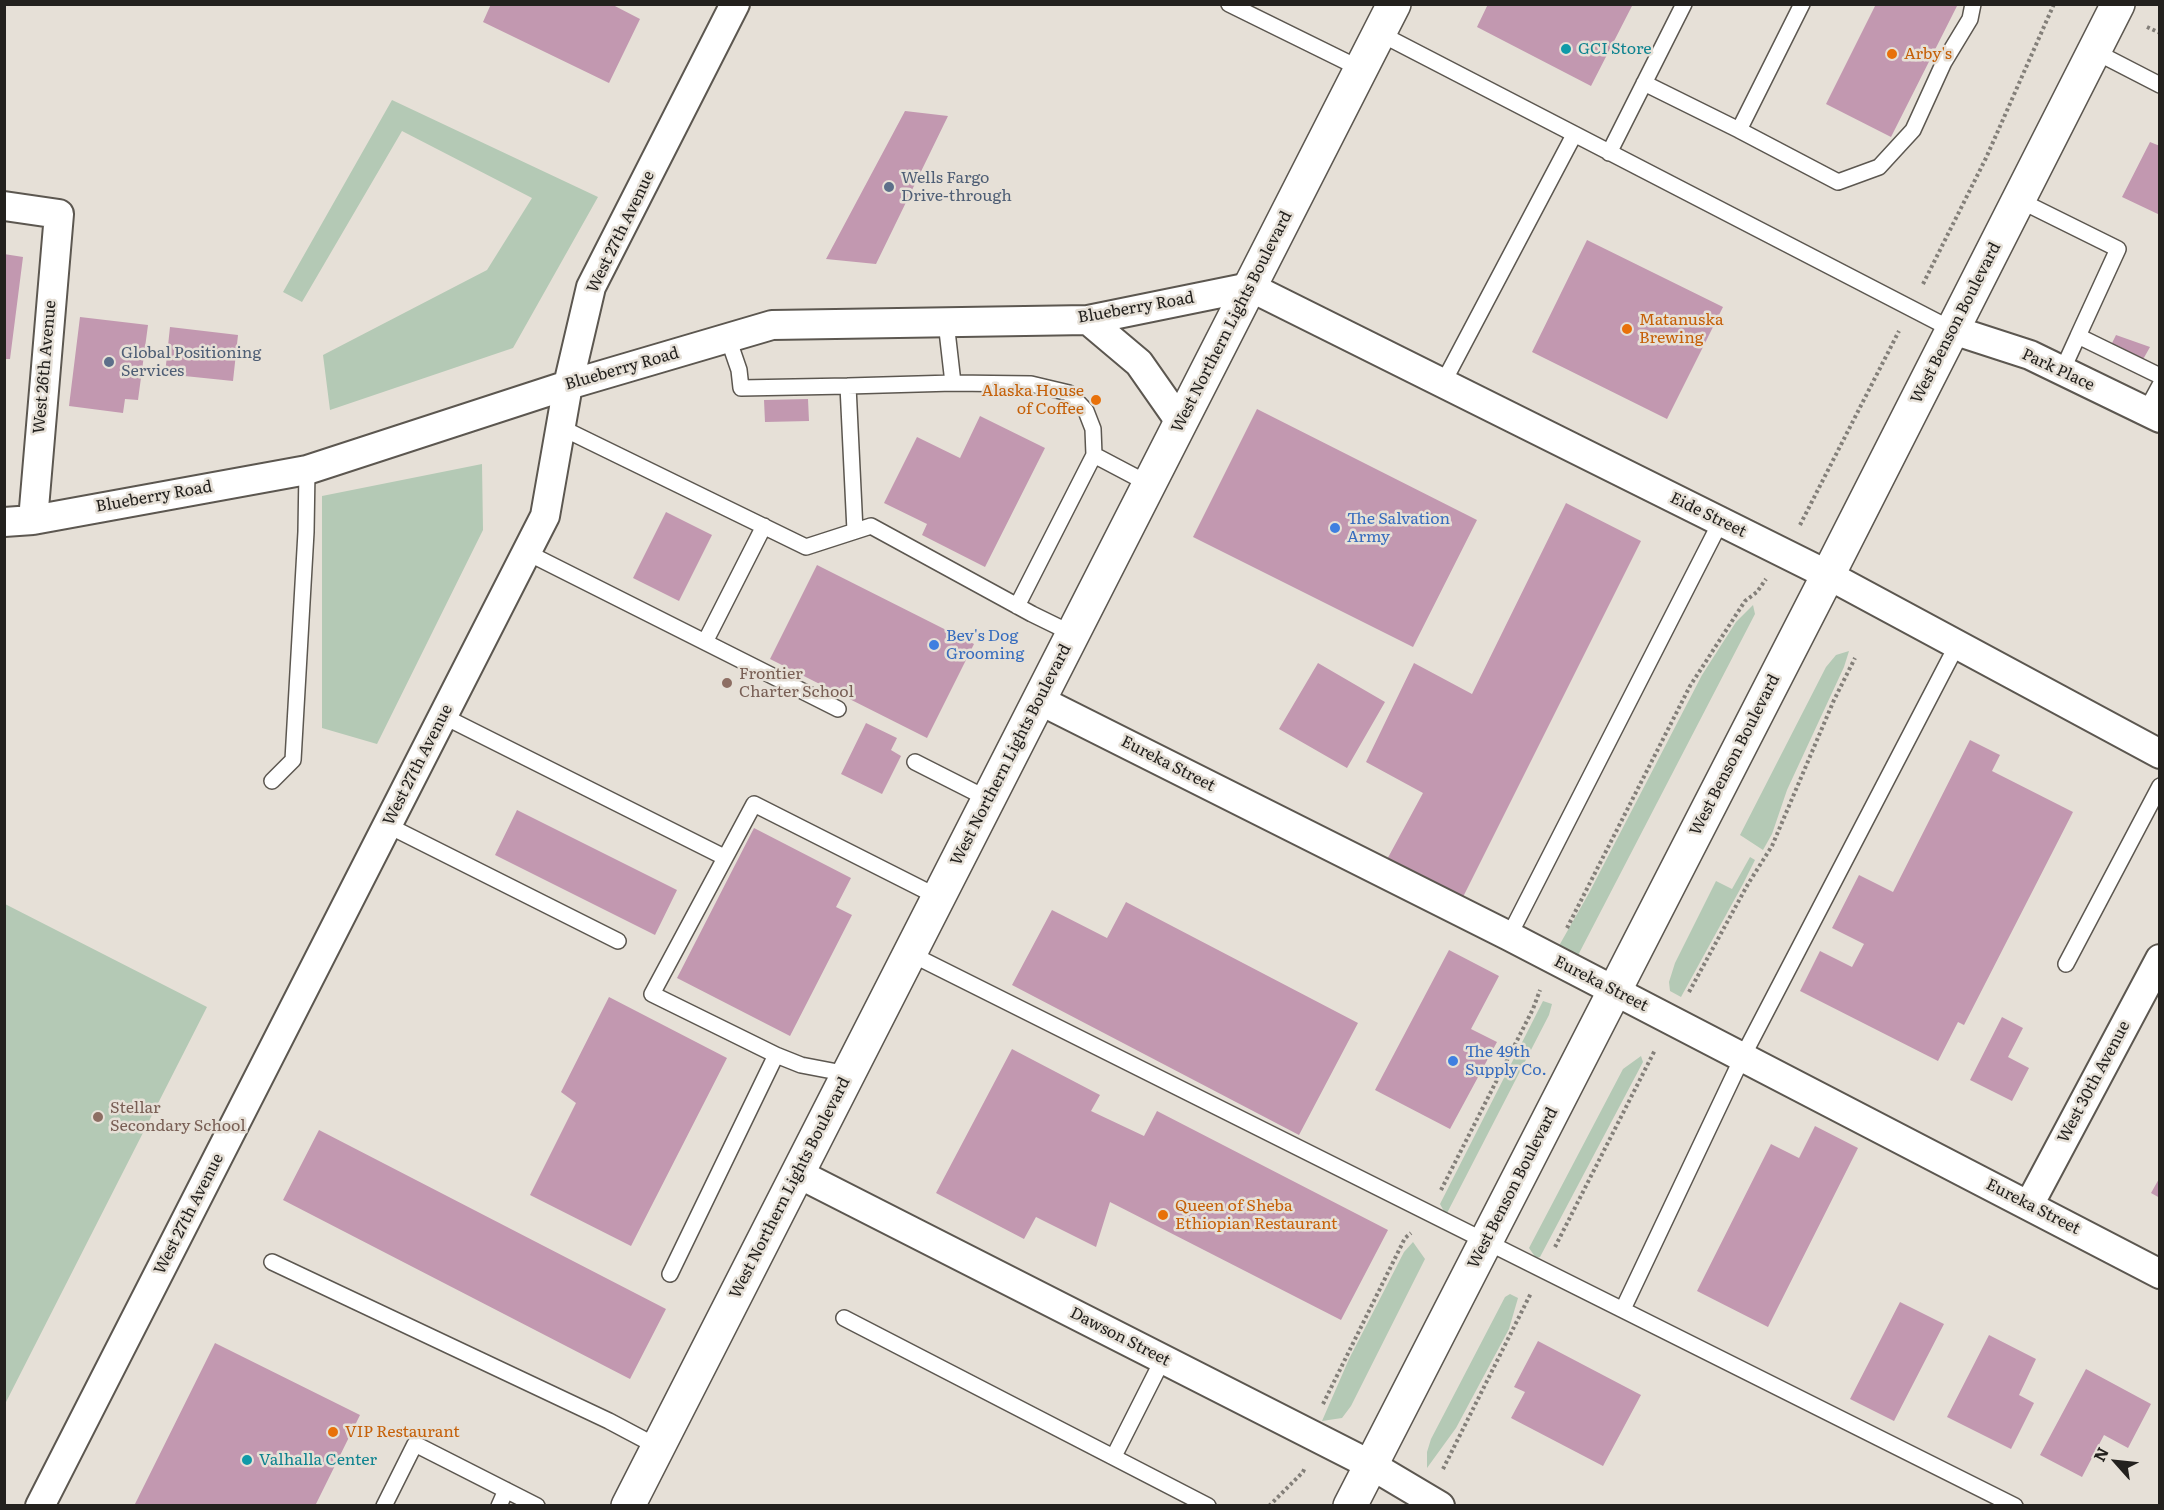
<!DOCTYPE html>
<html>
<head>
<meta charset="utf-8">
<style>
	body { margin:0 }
	#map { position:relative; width:2164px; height:1510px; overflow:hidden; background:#e6e0d7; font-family:Literata,serif }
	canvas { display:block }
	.frame { position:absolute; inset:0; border:6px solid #23211e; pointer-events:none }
	.north { position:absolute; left:2086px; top:1432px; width:60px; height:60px; -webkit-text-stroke:4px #e6e0d7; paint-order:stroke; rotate:297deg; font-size:16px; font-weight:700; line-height:24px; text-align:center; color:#23211e }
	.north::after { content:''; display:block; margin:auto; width:21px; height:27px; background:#23211e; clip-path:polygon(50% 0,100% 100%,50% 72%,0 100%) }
</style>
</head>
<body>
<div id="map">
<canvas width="2164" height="1510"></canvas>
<div class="frame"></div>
<div class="north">N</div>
</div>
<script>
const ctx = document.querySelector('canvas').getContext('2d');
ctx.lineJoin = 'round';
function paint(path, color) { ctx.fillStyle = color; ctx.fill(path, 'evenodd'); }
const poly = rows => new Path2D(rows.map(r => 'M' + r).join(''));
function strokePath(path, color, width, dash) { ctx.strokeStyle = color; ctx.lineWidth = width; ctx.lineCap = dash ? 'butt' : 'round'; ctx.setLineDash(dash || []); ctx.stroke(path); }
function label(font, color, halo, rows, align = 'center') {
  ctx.font = font + ' Literata,serif'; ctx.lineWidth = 5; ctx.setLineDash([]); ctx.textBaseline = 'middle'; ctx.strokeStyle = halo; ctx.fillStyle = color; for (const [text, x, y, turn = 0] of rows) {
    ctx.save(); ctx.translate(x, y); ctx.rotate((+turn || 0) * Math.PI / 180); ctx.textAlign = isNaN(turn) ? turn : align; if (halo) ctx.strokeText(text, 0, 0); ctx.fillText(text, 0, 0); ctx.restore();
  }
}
paint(poly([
	[392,100,598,197,513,348,330,410,323,355,487,270,532,198,402,131,302,302,283,292],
	[482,464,483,530,377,744,322,728,322,496],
	[1753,605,1755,614,1574,963,1556,951,1589,893,1702,675,1736,622],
	[1849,651,1844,667,1787,790,1772,834,1763,850,1740,835,1826,667,1836,655],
	[1750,857,1755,860,1743,884,1681,997,1670,991,1669,982,1675,963,1716,881,1732,889],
	[5,904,207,1007,5,1404],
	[1543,1001,1552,1004,1549,1015,1446,1215,1440,1204],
	[1641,1056,1643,1062,1540,1257,1536,1258,1529,1248,1623,1069],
	[1413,1242,1425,1259,1351,1406,1342,1418,1322,1421,1349,1359,1404,1252],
	[1510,1294,1518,1298,1509,1329,1456,1428,1427,1468,1427,1452,1431,1439,1505,1297]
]), '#b4c9b5');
paint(poly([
	[491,4,611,4,640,19,609,83,483,22],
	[1488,4,1633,4,1591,86,1477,27],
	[1876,4,1958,4,1891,137,1826,104],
	[905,111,948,116,876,264,826,259],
	[2150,142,2160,146,2160,215,2122,197],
	[1587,240,1723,307,1667,419,1532,352],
	[4,254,23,257,10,359,4,359],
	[80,317,148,325,138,400,125,399,123,413,69,406],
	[170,327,238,335,233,381,165,374],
	[2116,335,2150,347,2141,363,2110,347],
	[808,399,809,421,765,422,764,400],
	[1257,409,1477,520,1413,647,1193,537],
	[980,416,1045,448,985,567,922,535,927,524,884,503,917,437,960,458],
	[1566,503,1641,541,1460,903,1384,865,1423,793,1366,762,1414,663,1472,694],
	[666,512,712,535,679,601,633,578],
	[817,565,974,644,927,738,770,659],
	[1318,663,1385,702,1347,768,1279,729],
	[866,723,897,738,891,750,901,756,882,794,841,774],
	[1970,740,2000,755,1992,771,2073,812,1964,1025,1958,1022,1938,1061,1800,991,1820,951,1852,967,1864,944,1832,928,1859,875,1893,892],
	[517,810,677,890,655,935,495,855],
	[754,828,851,878,836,907,852,915,790,1036,677,978],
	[1126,902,1358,1023,1299,1135,1012,985,1052,910,1107,938],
	[1449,950,1499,976,1471,1029,1497,1042,1450,1129,1375,1090],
	[609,997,727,1058,631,1246,530,1195,576,1103,561,1092],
	[2002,1017,2023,1028,2008,1057,2029,1068,2012,1101,1970,1080],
	[1012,1049,1100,1095,1091,1111,1144,1136,1157,1111,1388,1230,1341,1320,1110,1202,1096,1247,1036,1217,1024,1239,936,1193],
	[1815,1126,1858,1148,1768,1327,1697,1291,1771,1144,1799,1158],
	[319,1130,666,1309,630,1379,283,1200],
	[2160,1177,2160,1198,2151,1193],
	[1900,1302,1944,1324,1894,1421,1850,1399],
	[1989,1335,2036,1359,2019,1395,2034,1403,2011,1449,1947,1417],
	[1538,1341,1641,1395,1603,1466,1511,1418,1525,1392,1514,1387],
	[215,1343,360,1415,315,1506,134,1506],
	[2086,1369,2151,1404,2128,1448,2104,1435,2082,1477,2040,1455]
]), '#c298b0');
const service = poly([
	[1229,4,1361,69],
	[1379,33,1953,330],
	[2094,51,2160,85],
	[1644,83,1739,130,1802,4],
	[1739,130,1838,182,1879,167,1913,130,1944,62,1970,19,1973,4],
	[1609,153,1684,4],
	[2019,200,2118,249,2078,336],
	[946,322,953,383],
	[728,338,739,370,741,388,848,386],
	[2062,371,2078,336,2160,376],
	[1443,383,1574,135],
	[2146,411,2160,385],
	[560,427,806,547,871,526,1032,614,1073,634],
	[855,531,848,386,953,383,1031,384,1069,393,1086,411,1093,429,1094,455,1149,484],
	[526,552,838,709],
	[1017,606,1094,455],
	[705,642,764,526],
	[443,716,724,857],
	[915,762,988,799],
	[272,781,293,760,306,532,307,470],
	[387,825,618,941],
	[1509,936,1721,521],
	[909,953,2015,1506],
	[2066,964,2160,786],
	[776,1055,652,994,754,804,938,897],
	[272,1262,609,1421,658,1447],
	[670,1274,776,1055,801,1065,848,1074],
	[1623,1309,1743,1056,1957,645],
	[844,1318,1208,1506],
	[1114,1456,1163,1359],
	[384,1506,415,1444,537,1506],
	[499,1506,506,1490]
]);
const minor = poly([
	[4,206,59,214,33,520],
	[1088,320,1139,363,1181,423],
	[1953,330,2030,355,2160,418],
	[4,522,33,520,307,470,568,385,772,325,1088,320,1250,287,1828,575,2160,754],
	[1039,700,1509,936,2160,1274],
	[797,1173,1371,1465,1440,1506],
	[2029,1205,2160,959],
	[40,1506,545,516,568,385,591,287,735,4]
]);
const primary = poly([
	[628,1506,1394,4],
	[1350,1506,1828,575,2118,4]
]);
strokePath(service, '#5c5750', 18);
strokePath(minor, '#5c5750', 32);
strokePath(primary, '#5c5750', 36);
strokePath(poly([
	[2147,27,2160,33],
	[1923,284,1986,158,2054,4],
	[1800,525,1899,331],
	[1567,928,1690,686,1745,601,1757,592,1766,579],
	[1689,992,1748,884,1772,846,1834,700,1855,658],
	[1441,1190,1533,1009,1540,990],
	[1555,1247,1655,1050],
	[1323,1404,1405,1238,1411,1233],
	[1443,1469,1531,1293],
	[1269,1506,1303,1472,1305,1467]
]), '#837f79', 4, [3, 3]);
strokePath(service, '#fff', 15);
strokePath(minor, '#fff', 28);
strokePath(primary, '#fff', 33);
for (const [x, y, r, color] of [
	[1566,49,6,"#0f9aa8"],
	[1892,54,6,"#e8710a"],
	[889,187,6,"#5c6f8a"],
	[1627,329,6,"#e8710a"],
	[109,362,6,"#5c6f8a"],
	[1096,400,6,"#e8710a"],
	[1335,528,6,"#3f7fe0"],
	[934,645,6,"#3f7fe0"],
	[727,683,6,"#8d6e63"],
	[1453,1061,6,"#3f7fe0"],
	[98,1117,6,"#8d6e63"],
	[1163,1215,6,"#e8710a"],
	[333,1432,6,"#e8710a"],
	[247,1460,6,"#0f9aa8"]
]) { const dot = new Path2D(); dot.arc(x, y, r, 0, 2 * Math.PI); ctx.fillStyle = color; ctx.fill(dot); strokePath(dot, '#e6e0d7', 2); }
label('16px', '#0d838f', '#e6e0d7', [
	["GCI Store",1578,49],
	["Valhalla Center",259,1460]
], 'left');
label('16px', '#c56008', '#e6e0d7', [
	["Arby's",1904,54],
	["Matanuska",1639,320],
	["Brewing",1639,338],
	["Alaska House",1084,391,"right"],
	["of Coffee",1084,409,"right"],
	["Queen of Sheba",1175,1206],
	["Ethiopian Restaurant",1175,1224],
	["VIP Restaurant",345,1432]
], 'left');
label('16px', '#4e5e75', '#e6e0d7', [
	["Wells Fargo",901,178],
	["Drive-through",901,196],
	["Global Positioning",121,353],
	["Services",121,371]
], 'left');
label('16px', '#23211e', '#e6e0d7', [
	["West 27th Avenue",621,232,-64],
	["Blueberry Road",1136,308,-10],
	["West Northern Lights Boulevard",1232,322,-63],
	["West Benson Boulevard",1956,323,-63],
	["West 26th Avenue",45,367,-85],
	["Blueberry Road",622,369,-16],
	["Park Place",2058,370,25],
	["Blueberry Road",154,497,-10],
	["Eide Street",1708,515,26],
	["West Northern Lights Boulevard",1011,755,-63],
	["West Benson Boulevard",1735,755,-63],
	["Eureka Street",1168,764,27],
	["West 27th Avenue",418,765,-63],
	["Eureka Street",1601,984,27],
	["West 30th Avenue",2094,1082,-62],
	["West Northern Lights Boulevard",790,1188,-63],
	["West Benson Boulevard",1513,1188,-63],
	["Eureka Street",2033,1207,27],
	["West 27th Avenue",189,1214,-63],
	["Dawson Street",1120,1337,27]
]);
label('16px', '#366cbe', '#e6e0d7', [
	["The Salvation",1347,519],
	["Army",1347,537],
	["Bev's Dog",946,636],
	["Grooming",946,654],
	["The 49th",1465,1052],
	["Supply Co.",1465,1070]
], 'left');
label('16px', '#785e54', '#e6e0d7', [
	["Frontier",739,674],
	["Charter School",739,692],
	["Stellar",110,1108],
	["Secondary School",110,1126]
], 'left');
</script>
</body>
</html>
